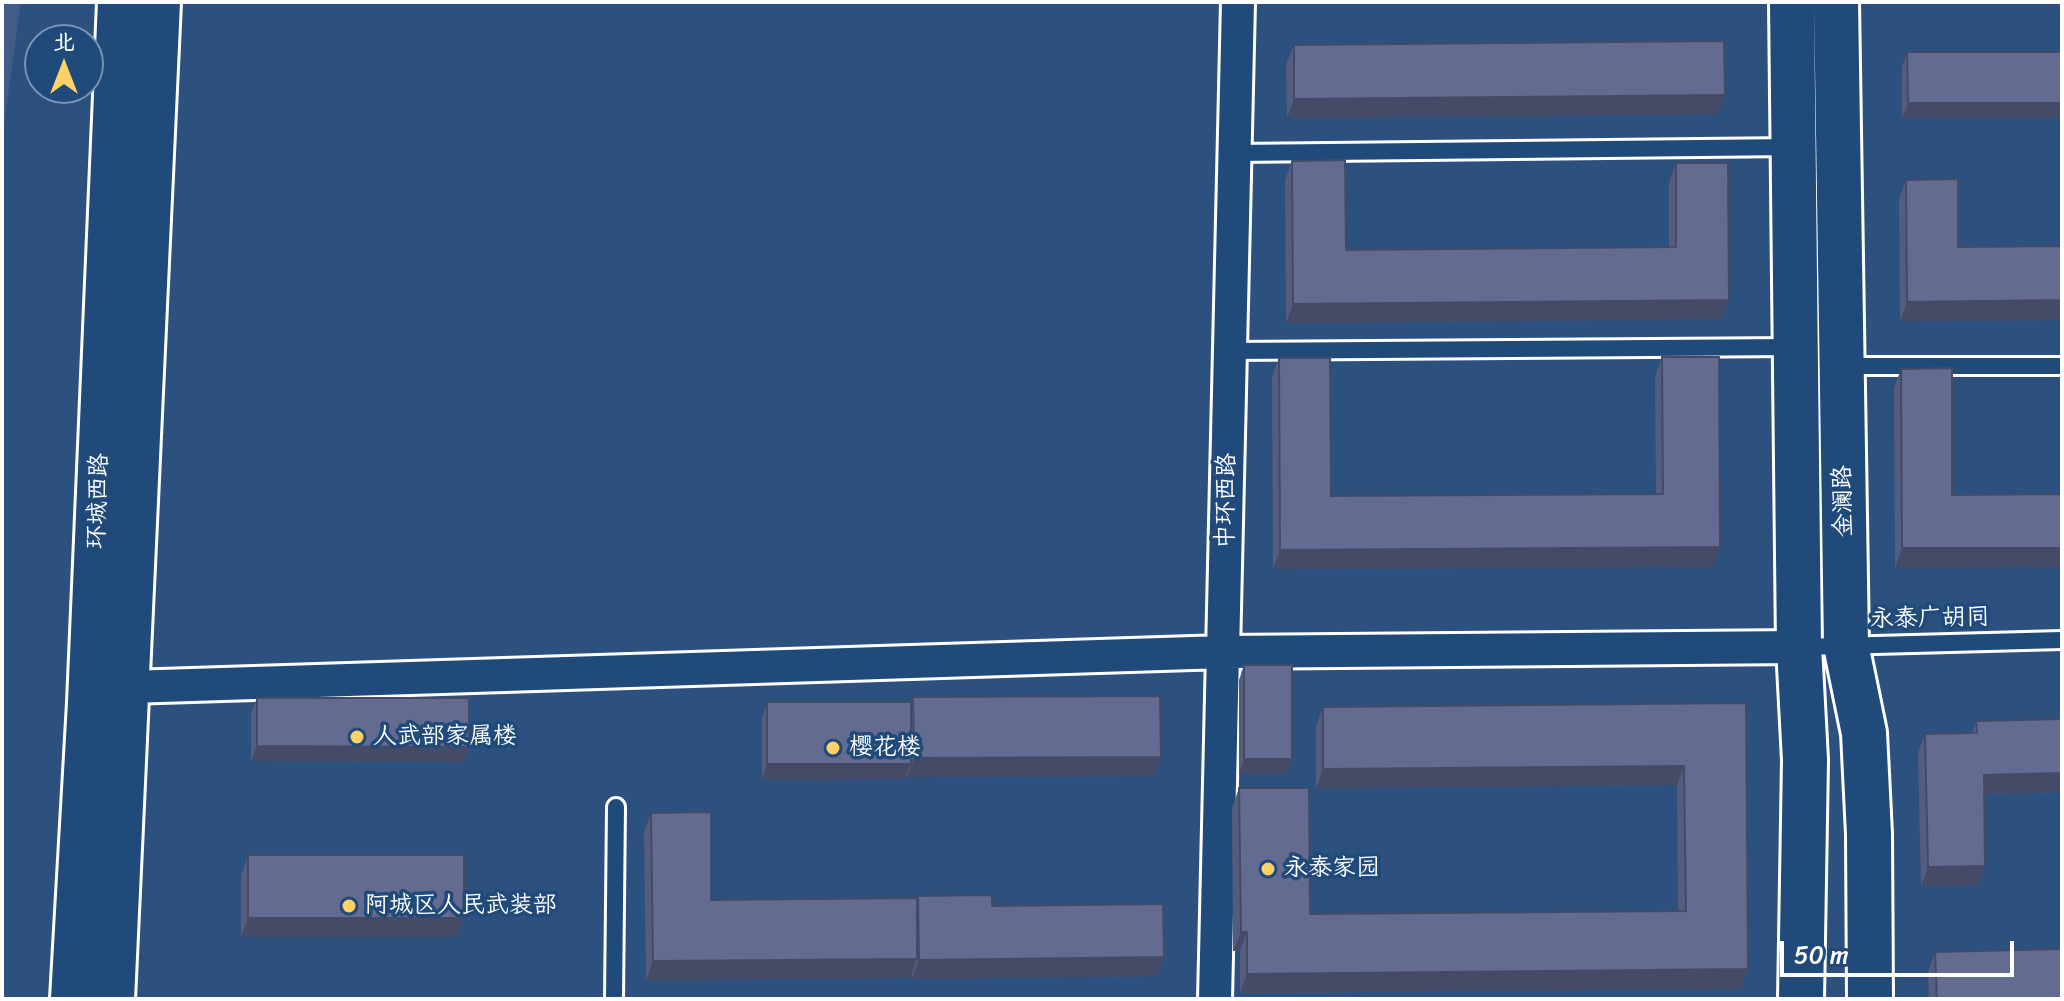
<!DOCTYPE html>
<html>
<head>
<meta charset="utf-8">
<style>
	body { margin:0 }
	#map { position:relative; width:2064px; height:1001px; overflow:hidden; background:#2d517f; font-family:Sriracha,"LXGW WenKai TC",sans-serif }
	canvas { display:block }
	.frame { position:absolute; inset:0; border:4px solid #fff; pointer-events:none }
	.north { position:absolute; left:24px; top:24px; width:80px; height:80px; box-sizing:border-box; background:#1f4a7a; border:2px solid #7992af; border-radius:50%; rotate:0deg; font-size:22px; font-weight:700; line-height:32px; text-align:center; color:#fff }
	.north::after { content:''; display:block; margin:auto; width:28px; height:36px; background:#ffd166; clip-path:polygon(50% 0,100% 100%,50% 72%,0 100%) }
	.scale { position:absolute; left:1780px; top:941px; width:234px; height:36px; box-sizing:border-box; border:4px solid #fff; border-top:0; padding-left:10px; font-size:24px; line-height:28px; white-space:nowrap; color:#fff; -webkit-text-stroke:6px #1f4a7a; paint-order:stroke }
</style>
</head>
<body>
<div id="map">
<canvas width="2064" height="1001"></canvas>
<div class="frame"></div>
<div class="north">北</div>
<div class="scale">50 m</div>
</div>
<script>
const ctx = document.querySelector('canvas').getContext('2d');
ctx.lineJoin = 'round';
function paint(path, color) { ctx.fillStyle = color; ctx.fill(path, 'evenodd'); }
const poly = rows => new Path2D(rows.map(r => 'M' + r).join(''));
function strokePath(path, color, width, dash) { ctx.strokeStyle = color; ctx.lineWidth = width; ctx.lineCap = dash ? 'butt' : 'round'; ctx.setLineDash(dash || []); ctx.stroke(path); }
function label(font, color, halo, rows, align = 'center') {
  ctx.font = font + ' Sriracha,"LXGW WenKai TC",sans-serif'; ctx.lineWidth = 7; ctx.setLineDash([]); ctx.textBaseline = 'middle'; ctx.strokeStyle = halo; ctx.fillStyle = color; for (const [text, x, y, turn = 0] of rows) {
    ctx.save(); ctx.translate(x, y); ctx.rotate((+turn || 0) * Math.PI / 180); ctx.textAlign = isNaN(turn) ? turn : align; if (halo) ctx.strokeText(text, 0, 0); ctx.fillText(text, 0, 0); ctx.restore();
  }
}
paint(poly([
	[2,2,21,2,2,138]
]), '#415c86');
const lane = poly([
	[1235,153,1793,147],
	[1231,351,1793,347],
	[1844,366,2062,366],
	[1801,647,2062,640],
	[614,999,616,807]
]);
const street = poly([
	[129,687,1224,652,1799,647],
	[1215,999,1238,2]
]);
const secondary = poly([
	[1792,2,1799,647,1805,760,1801,999],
	[1836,2,1846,645,1864,733,1869,834,1870,999],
	[73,999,90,703,120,2],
	[112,999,158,2]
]);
strokePath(lane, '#fff', 22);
strokePath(street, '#fff', 38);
strokePath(secondary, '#fff', 50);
strokePath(lane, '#1f4a7a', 16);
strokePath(street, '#1f4a7a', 32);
strokePath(secondary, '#1f4a7a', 44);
paint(poly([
	[1294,45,1718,114,1287,118,1286,64],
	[1907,52,2062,118,1902,118,1902,67],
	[1292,161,1346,250,1669,247,1669,183,1676,163,1729,300,1722,319,1286,323,1285,180],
	[1906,180,1958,247,2062,246,2062,320,1900,321,1899,199],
	[1662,357,1713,567,1273,569,1272,377,1279,358,1331,496,1656,494,1655,377],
	[1901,369,1952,495,2062,494,2062,567,1895,568,1894,388],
	[1244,665,1292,759,1286,774,1239,774,1239,680],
	[913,697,1161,757,1154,776,907,777,907,775,905,779,762,780,762,718,767,702,911,704],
	[257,698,469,747,463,762,251,761,251,713],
	[1746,703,1741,989,1240,993,1240,951,1233,951,1232,808,1239,788,1310,914,1678,911,1677,785,1316,788,1316,726,1323,707],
	[2062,719,2062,792,1984,794,1985,866,1978,885,1921,886,1918,753,1925,734,1972,733,1976,721],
	[651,813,711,900,917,901,918,896,992,906,1164,957,1157,976,912,979,912,972,910,978,646,980,644,832],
	[248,855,464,918,456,937,241,937,241,875],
	[1935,952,2062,999,1929,999,1928,972]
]), '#555c7d');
paint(poly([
	[1725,95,1718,114,1287,118,1294,99],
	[1908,103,2062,103,2062,118,1902,118],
	[1729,300,1722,319,1286,323,1293,304],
	[2062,300,2062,320,1900,321,1907,302],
	[1720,547,1713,567,1273,569,1280,550],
	[1902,548,2062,548,2062,567,1895,568],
	[257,746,469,747,463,762,251,761],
	[1161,757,1154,776,907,777,914,758],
	[1244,759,1292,759,1286,774,1239,774],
	[767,764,911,764,905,779,762,780],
	[1684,766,1677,785,1316,788,1323,769],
	[2062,773,2062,792,1976,794,1984,775],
	[1985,866,1978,885,1921,886,1928,867],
	[248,918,464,918,456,937,241,937],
	[1241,932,1247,932,1240,951,1233,951],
	[1164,957,1157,976,912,979,919,960],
	[917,959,910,978,646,980,653,961],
	[1748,969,1741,989,1240,993,1247,974]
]), '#454b66');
const building = poly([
	[1724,41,1725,95,1294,99,1294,45,1724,41],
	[1907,52,2062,52,2062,103,1908,103,1907,52],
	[1345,160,1346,250,1676,247,1676,163,1728,163,1729,300,1293,304,1292,161,1345,160],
	[1958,179,1958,247,2062,246,2062,300,1907,302,1906,180,1958,179],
	[1662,357,1719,357,1720,547,1280,550,1279,358,1330,358,1331,496,1663,494,1662,357],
	[1952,368,1952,495,2062,494,2062,548,1902,548,1901,369,1952,368],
	[1244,665,1292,665,1292,759,1244,759,1244,665],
	[1160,696,1161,757,914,758,913,697,1160,696],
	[257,698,469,698,469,747,257,746,257,698],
	[767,702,911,702,911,764,767,764,767,702],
	[1746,703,1748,969,1247,974,1247,932,1241,932,1239,788,1309,788,1310,914,1686,911,1684,766,1323,769,1323,707,1746,703],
	[2062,719,2062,773,1984,775,1985,866,1928,867,1925,734,1977,733,1976,721,2062,719],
	[711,812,711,900,917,898,917,959,653,961,651,813,711,812],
	[248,855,464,855,464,918,248,918,248,855],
	[992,895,992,906,1163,904,1164,957,919,960,918,896,992,895],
	[2062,949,2062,999,1937,999,1935,952,2062,949]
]);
paint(building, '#636b91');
strokePath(building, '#454b66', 2);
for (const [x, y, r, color] of [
	[357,737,8,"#ffd166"],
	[833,748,8,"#ffd166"],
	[1268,869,8,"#ffd166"],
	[349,906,8,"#ffd166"]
]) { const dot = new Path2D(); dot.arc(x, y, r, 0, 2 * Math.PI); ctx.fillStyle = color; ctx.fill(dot); strokePath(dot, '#1f4a7a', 3); }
label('24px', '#fff', '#1f4a7a', [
	["环城西路",99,501,-88],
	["中环西路",1227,501,-89],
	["金澜路",1844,501,-91],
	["永泰广胡同",1930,619,-1]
]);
label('24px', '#fff', '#1f4a7a', [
	["人武部家属楼",373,737],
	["樱花楼",849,748],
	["永泰家园",1284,869],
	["阿城区人民武装部",365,906]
], 'left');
</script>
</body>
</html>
